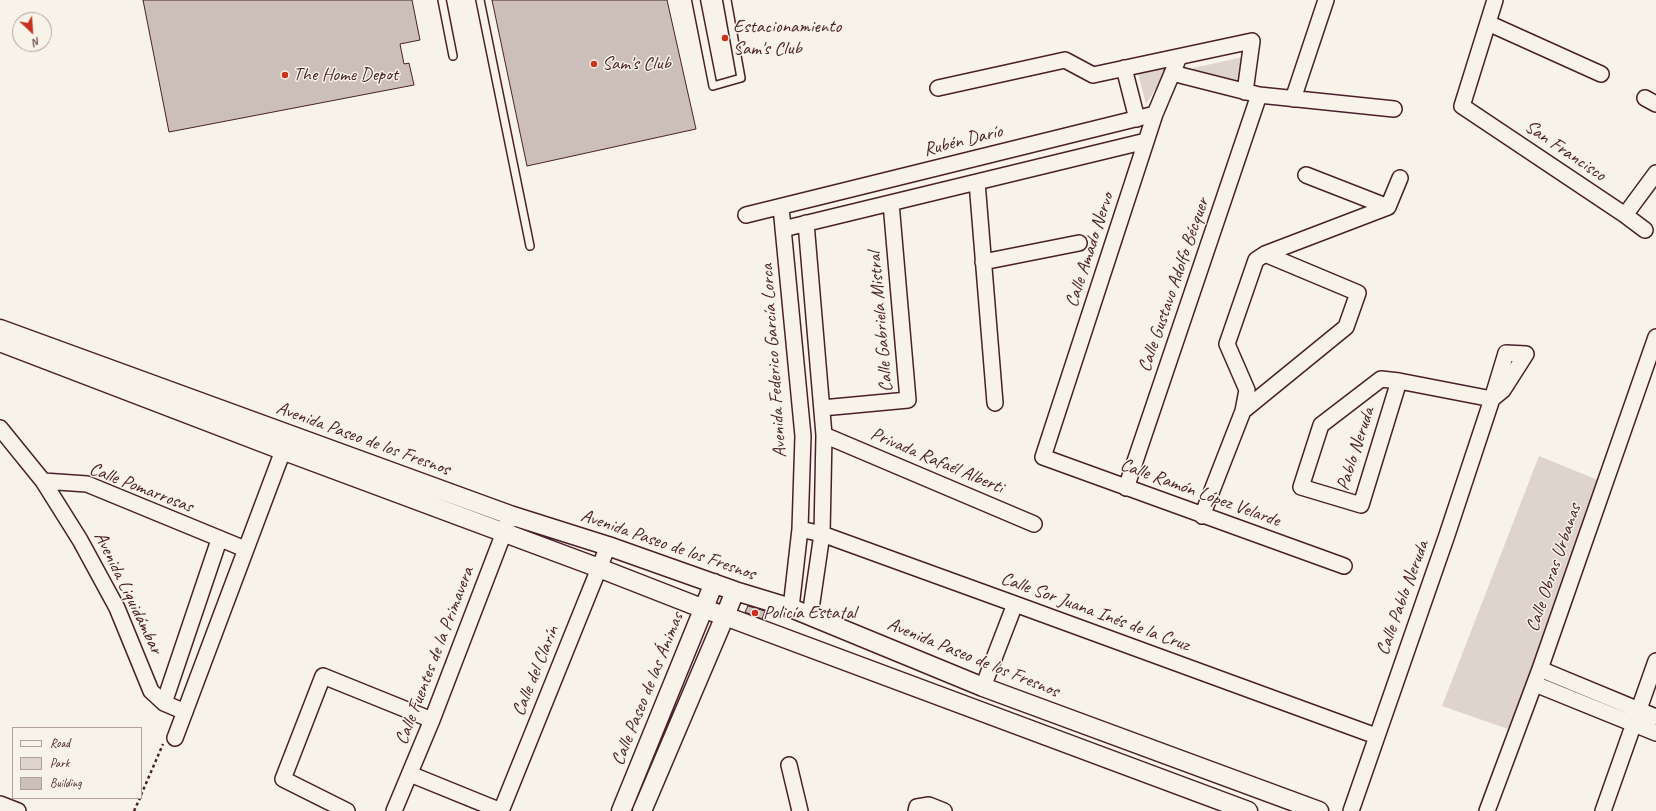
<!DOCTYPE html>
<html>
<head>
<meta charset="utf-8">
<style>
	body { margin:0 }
	#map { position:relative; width:1656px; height:811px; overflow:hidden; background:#f7f3e8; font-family:Caveat,sans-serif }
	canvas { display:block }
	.legend { position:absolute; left:12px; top:727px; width:130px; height:72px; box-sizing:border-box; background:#f7f3e8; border:1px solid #b29e9c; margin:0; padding:5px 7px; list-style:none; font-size:12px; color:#4a1f2b }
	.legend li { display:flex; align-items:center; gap:8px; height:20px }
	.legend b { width:20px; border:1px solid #b29e9c }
	.north { position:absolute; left:12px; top:12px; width:40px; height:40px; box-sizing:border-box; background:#f7f3e8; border:1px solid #b29e9c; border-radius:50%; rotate:155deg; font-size:11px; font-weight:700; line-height:16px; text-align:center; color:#4a1f2b }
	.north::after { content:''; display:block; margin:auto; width:14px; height:18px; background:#c8321e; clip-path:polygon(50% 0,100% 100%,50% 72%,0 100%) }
</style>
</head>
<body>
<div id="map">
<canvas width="1656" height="811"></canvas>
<ul class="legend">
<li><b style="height:5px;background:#f7f3e8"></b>Road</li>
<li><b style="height:11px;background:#ded4cc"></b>Park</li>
<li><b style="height:11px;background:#ccbfb9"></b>Building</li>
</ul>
<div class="north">N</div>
</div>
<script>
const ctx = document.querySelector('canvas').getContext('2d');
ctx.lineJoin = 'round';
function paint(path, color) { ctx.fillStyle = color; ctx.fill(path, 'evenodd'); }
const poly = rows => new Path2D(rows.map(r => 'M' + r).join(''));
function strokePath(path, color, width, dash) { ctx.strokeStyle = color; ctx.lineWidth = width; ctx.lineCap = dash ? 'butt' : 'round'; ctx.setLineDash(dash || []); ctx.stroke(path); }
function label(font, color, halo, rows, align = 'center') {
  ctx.font = font + ' Caveat,sans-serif'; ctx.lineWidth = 3; ctx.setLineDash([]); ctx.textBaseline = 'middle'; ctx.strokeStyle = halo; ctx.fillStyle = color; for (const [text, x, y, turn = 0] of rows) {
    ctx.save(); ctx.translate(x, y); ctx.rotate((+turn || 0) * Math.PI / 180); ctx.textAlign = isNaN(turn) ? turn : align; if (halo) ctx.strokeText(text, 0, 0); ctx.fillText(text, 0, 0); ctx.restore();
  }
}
paint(poly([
	[1248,56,1242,86,1190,76,1193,68],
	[1169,68,1146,104,1138,73],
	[1539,456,1605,483,1511,730,1442,706]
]), '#ded4cc');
const building = poly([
	[143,0,412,0,420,40,400,44,404,64,409,63,414,85,169,132,143,0],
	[492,0,667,0,696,129,527,166,492,0],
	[748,606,765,611,762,619,745,612,748,606]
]);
paint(building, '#ccbfb9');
strokePath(building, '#4a1f2b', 1);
const service = poly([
	[442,0,453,56],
	[480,0,530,246],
	[696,0,713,86,741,78,727,0]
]);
const minor = poly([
	[1495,0,1462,106,1625,215,1645,230],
	[1488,23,1601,74],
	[1179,57,1155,114,1043,457,1344,566],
	[1124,68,1137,119],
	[1172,73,1259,95,1394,109],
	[938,88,1065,60,1093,75,1252,41,1245,92],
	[1645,98,1656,104],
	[1293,99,1326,0],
	[1306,175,1388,207],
	[977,182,995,403],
	[781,207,803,436,800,529,791,608],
	[746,215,1155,114],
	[1625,215,1656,173],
	[806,223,824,435,822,534,810,616],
	[783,229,1146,141],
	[983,262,1079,243],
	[822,408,908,400,891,203],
	[1243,411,1346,327,1358,293,1265,254],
	[0,428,43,481,80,540,117,608,151,691,164,703,185,712],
	[824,435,1034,524],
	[43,481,87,484,245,549],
	[1126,488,1259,95],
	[1202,516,1243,411,1247,390,1227,344,1256,260,1265,254,1388,207,1400,178],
	[800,529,822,534,1015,604,1376,736],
	[1540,669,1656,717],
	[1535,684,1656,733],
	[983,687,1015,604],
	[164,703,219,540],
	[175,738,287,440],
	[789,765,800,811],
	[410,774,501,811],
	[0,804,18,811],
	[347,811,283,779,323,676,432,720],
	[394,811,432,720,508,522],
	[501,811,608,546],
	[916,811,917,807,929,805,944,811],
	[1351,811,1447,535,1492,399,1506,353,1526,354,1503,390,1492,399,1399,381,1381,379,1321,425,1301,487,1361,505,1399,381],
	[1487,811,1540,669,1656,337],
	[1603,811,1656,661]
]);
const tertiary = poly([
	[0,329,510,515,608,546,735,591,791,608,983,687,1319,811],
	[0,342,282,450,599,568,704,609,725,616,1248,811],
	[621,811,714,583],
	[642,811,725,616,735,591]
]);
strokePath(service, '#4a1f2b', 10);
strokePath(minor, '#4a1f2b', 18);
strokePath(tertiary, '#4a1f2b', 21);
strokePath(poly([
	[141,795,163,744],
	[134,811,140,798]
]), '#4a1f2b', 2.5, [3, 3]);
strokePath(service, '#f7f3e8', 7);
strokePath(minor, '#f7f3e8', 15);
strokePath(tertiary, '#f7f3e8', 18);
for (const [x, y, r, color] of [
	[725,38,4,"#c8321e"],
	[594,64,4,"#c8321e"],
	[285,75,4,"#c8321e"],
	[755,613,4,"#c8321e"]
]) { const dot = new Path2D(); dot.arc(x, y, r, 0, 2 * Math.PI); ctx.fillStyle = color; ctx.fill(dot); strokePath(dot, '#f7f3e8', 1.5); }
label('19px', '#4a1f2b', '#f7f3e8', [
	["Estacionamiento",733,27],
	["Sam's Club",733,49],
	["Sam's Club",602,64],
	["The Home Depot",293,75],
	["Policía Estatal",763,613]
], 'left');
label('19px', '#4a1f2b', '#f7f3e8', [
	["Rubén Darío",963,141,-14],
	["San Francisco",1565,151,34],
	["Calle Amado Nervo",1090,250,-72],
	["Calle Gustavo Adolfo Bécquer",1174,285,-71],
	["Calle Gabriela Mistral",881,322,-95],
	["Avenida Federico García Lorca",774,361,-94],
	["Avenida Paseo de los Fresnos",363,439,20],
	["Pablo Neruda",1356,449,-72],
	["Privada Rafaél Alberti",937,461,23],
	["Calle Pomarrosas",141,488,21],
	["Calle Ramón López Velarde",1200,493,20],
	["Avenida Paseo de los Fresnos",668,545,19],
	["Calle Obras Urbanas",1554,568,-71],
	["Avenida Liquidámbar",128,593,64],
	["Calle Pablo Neruda",1403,598,-70],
	["Calle Sor Juana Inés de la Cruz",1095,612,20],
	["Calle Fuentes de la Primavera",435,656,-69],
	["Avenida Paseo de los Fresnos",973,658,22],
	["Calle del Clarín",536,671,-68],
	["Calle Paseo de las Ánimas",648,689,-68]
]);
</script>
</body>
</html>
